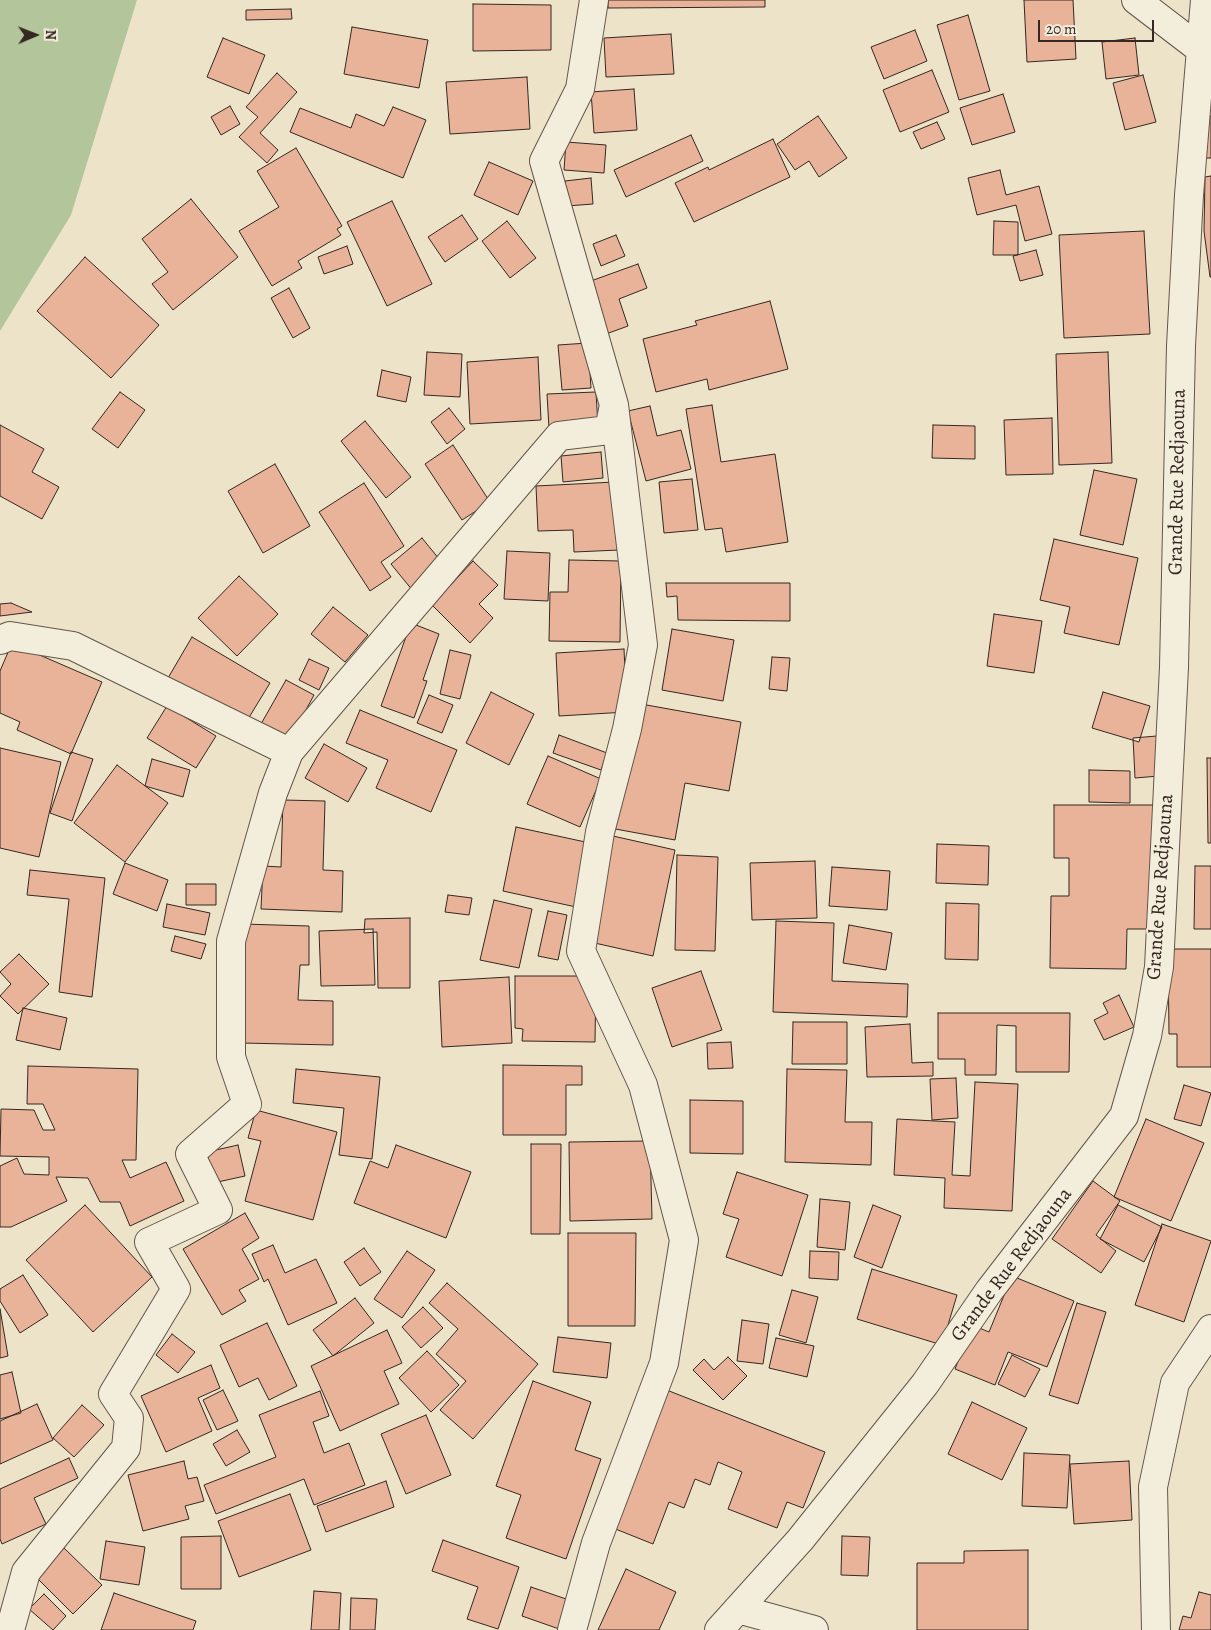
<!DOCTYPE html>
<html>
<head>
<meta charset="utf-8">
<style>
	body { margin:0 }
	#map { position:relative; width:1211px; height:1630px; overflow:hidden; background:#ede3c9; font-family:Alegreya,serif }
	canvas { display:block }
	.north { position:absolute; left:10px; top:10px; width:50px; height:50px; -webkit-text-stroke:4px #f3eddc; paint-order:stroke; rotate:89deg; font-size:14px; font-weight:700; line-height:20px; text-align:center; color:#352721 }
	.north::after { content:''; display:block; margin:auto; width:18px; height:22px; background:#352721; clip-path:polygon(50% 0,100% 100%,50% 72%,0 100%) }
	.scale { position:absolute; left:1038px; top:20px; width:116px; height:22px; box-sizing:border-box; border:2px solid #352721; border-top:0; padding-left:6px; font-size:15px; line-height:18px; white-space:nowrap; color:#352721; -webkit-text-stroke:4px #f3eddc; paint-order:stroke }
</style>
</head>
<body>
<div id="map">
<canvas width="1211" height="1630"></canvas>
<div class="north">N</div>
<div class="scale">20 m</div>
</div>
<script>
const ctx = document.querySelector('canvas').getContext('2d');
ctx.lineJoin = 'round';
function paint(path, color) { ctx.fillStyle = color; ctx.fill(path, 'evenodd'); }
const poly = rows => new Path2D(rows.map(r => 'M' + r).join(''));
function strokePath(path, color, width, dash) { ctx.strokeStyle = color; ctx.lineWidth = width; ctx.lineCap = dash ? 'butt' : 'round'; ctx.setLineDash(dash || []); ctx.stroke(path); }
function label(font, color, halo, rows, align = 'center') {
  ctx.font = font + ' Alegreya,serif'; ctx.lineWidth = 4; ctx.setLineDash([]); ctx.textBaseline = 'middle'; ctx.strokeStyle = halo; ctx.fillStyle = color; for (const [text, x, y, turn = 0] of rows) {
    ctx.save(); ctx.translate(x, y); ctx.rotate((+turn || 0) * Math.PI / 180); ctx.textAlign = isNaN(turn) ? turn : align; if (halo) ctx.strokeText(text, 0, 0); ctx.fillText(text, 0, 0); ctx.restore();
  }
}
paint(poly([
	[0,0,137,0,71,215,0,331]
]), '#b3c59a');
const building = poly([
	[608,0,765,0,765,7,608,8,608,0],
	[1024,0,1073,0,1076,59,1027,62,1024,0],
	[473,4,551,5,551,50,473,51,473,4],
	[291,9,292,19,246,20,246,10,291,9],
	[968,15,990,91,959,100,937,25,968,15],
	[352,27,428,40,419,88,344,74,352,27],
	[915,30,927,61,884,79,871,47,915,30],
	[671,34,674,74,606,77,604,38,671,34],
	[223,38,265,55,249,94,207,77,223,38],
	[1135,38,1139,75,1106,79,1102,42,1135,38],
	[932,70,949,112,900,132,883,90,932,70],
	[277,73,297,92,260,133,278,150,267,163,239,137,258,117,246,107,277,73],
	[1143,75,1156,122,1125,130,1113,83,1143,75],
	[527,77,530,129,450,134,446,82,527,77],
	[634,89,637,130,594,133,591,92,634,89],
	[1003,94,1015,132,972,145,960,108,1003,94],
	[230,106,240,124,221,135,211,117,230,106],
	[393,107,426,120,403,178,290,132,300,108,351,128,356,114,384,126,393,107],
	[818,116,847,158,819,177,809,161,795,170,777,144,818,116],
	[1211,116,1211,158,1203,158,1201,117,1211,116],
	[937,122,945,139,921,149,913,132,937,122],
	[691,135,703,161,626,197,614,170,691,135],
	[773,139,790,177,694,222,675,183,708,167,709,170,773,139],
	[566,142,606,145,604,173,564,170,566,142],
	[296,148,342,226,337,229,341,235,298,261,302,268,272,286,239,231,279,207,257,171,296,148],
	[489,162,533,181,518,215,474,195,489,162],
	[1000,170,1006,195,1039,186,1052,234,1025,241,1016,205,977,215,968,178,1000,170],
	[1211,176,1211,277,1210,277,1204,231,1205,177,1211,176],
	[591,178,593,204,567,206,565,181,591,178],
	[191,199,238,257,173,310,152,284,168,272,142,239,191,199],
	[392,201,432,284,387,306,347,222,392,201],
	[462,215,478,239,445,262,428,237,462,215],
	[507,221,536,258,510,278,482,241,507,221],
	[994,221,1018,222,1018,255,993,255,994,221],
	[1144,231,1150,334,1064,338,1059,235,1144,231],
	[616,235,625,256,601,266,593,244,616,235],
	[347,246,353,264,324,274,318,257,347,246],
	[1036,250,1043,275,1020,281,1013,256,1036,250],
	[85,257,159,325,111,378,37,311,85,257],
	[638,264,647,288,619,299,628,326,606,334,588,282,638,264],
	[289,288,310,328,293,338,271,298,289,288],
	[770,301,788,369,709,390,707,379,656,392,643,339,697,325,695,321,770,301],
	[588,343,591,388,562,390,558,345,588,343],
	[427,352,462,354,460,397,424,395,427,352],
	[1108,352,1112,463,1059,465,1056,354,1108,352],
	[538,357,541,420,470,424,467,362,538,357],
	[382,370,411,377,406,402,377,396,382,370],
	[120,392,145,410,118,448,92,429,120,392],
	[596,392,598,425,549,428,547,394,596,392],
	[712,405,721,462,775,454,788,542,726,552,722,528,705,530,686,409,712,405],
	[650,406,657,436,681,430,691,469,646,481,628,411,650,406],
	[449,408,465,429,447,444,431,422,449,408],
	[1052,418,1053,474,1006,475,1004,420,1052,418],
	[365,421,411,477,386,498,341,441,365,421],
	[0,425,44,449,32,472,59,487,42,519,0,496,0,425],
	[933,425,975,426,975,459,932,458,933,425],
	[453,445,490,502,462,520,425,464,453,445],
	[601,452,603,478,563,482,561,456,601,452],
	[275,464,310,526,263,553,228,491,275,464],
	[1094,470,1137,479,1123,545,1080,535,1094,470],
	[692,479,698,530,664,533,659,482,692,479],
	[615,482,619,550,574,552,573,530,538,531,536,486,615,482],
	[364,483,404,546,381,562,391,577,370,591,319,512,364,483],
	[422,538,444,565,413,591,391,564,422,538],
	[1054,539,1138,558,1119,645,1064,633,1070,607,1040,600,1054,539],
	[507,551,550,553,548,601,504,599,507,551],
	[569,560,621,561,620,642,549,641,550,592,568,592,569,560],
	[473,561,498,585,479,604,493,618,470,643,432,605,473,561],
	[239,576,278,614,237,656,198,618,239,576],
	[666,583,790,583,790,621,678,620,677,596,667,597,666,583],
	[11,603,32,612,0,616,0,604,11,603],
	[333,607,368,635,345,662,311,634,333,607],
	[994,614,1042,621,1034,673,987,666,994,614],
	[411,623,439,634,423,680,427,681,414,718,381,706,411,623],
	[672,629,734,640,723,701,662,690,672,629],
	[192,637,270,683,245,724,168,678,192,637],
	[12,643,102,682,71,754,17,730,20,722,0,713,0,671,12,643],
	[624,649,627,712,559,716,556,653,624,649],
	[450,650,471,655,460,699,440,694,450,650],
	[772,657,790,658,787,691,769,689,772,657],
	[309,659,329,668,319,690,299,680,309,659],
	[286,680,314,695,286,747,257,731,286,680],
	[491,692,534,714,509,765,466,743,491,692],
	[1103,692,1150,706,1139,742,1092,728,1103,692],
	[429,695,453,705,442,733,417,723,429,695],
	[641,704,741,722,729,791,685,783,675,840,610,828,641,704],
	[167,706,216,736,196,768,147,738,167,706],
	[360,710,457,750,431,812,376,788,388,760,346,743,360,710],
	[559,735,607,753,601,770,553,753,559,735],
	[1157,736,1159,776,1135,778,1133,738,1157,736],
	[324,744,367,768,348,802,305,778,324,744],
	[0,748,61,762,39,857,0,848,0,748],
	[71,752,93,759,72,821,50,813,71,752],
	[548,756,601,779,580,827,527,804,548,756],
	[1207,758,1211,758,1211,843,1208,843,1207,758],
	[152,759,190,770,183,797,145,786,152,759],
	[117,765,168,803,125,862,74,823,117,765],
	[1089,770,1130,771,1130,803,1089,802,1089,770],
	[283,800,325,801,323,870,343,871,342,912,261,909,263,866,281,867,283,800],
	[1054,805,1153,805,1152,929,1127,929,1126,969,1050,968,1051,896,1069,896,1069,858,1054,858,1054,805],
	[516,827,590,843,576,907,503,891,516,827],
	[613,836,675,850,653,956,590,942,613,836],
	[937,844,989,846,988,885,936,883,937,844],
	[677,855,718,857,715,951,675,950,677,855],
	[815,861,817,918,752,920,750,863,815,861],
	[125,863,168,880,157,911,113,894,125,863],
	[1195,866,1211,866,1211,929,1194,929,1195,866],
	[832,867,890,871,887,910,829,906,832,867],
	[30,870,105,878,92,997,59,992,69,899,27,895,30,870],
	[186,884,216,884,216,905,186,905,186,884],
	[448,895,472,898,469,915,445,912,448,895],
	[494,900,532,909,519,968,480,960,494,900],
	[946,903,979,904,978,960,945,959,946,903],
	[167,904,210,913,205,935,163,927,167,904],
	[548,911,567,915,558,960,538,956,548,911],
	[410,918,410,988,378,988,377,932,364,933,365,919,410,918],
	[776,921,834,923,832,981,908,984,907,1017,773,1012,776,921],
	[243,924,309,926,309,965,300,965,298,1000,333,1001,333,1045,241,1043,243,924],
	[849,925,892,933,886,970,843,963,849,925],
	[373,929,375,985,321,986,319,931,373,929],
	[175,936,206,944,201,959,171,951,175,936],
	[1168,949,1211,949,1211,1067,1177,1067,1177,1034,1169,1034,1168,949],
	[19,954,49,984,18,1014,0,996,11,984,0,972,19,954],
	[701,971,722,1030,672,1047,652,988,701,971],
	[515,976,596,976,595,1042,522,1041,523,1029,515,1028,515,976],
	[509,977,512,1043,442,1047,439,981,509,977],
	[1119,995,1134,1027,1104,1040,1094,1020,1108,1013,1103,1003,1119,995],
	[23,1008,67,1018,60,1050,16,1040,23,1008],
	[938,1013,1070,1013,1069,1072,1016,1072,1016,1026,997,1025,996,1075,965,1075,965,1059,938,1059,938,1013],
	[793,1022,847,1022,847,1064,792,1064,793,1022],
	[910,1024,912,1063,933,1062,933,1076,867,1077,865,1027,910,1024],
	[731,1042,733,1068,708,1069,707,1043,731,1042],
	[503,1065,582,1066,582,1085,566,1085,566,1135,503,1135,503,1065],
	[28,1066,138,1069,136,1160,122,1160,130,1178,166,1162,184,1201,130,1226,120,1202,100,1202,88,1178,56,1177,67,1201,11,1227,0,1227,0,1166,17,1158,24,1174,49,1175,49,1157,0,1156,1,1109,34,1110,43,1130,55,1130,43,1104,27,1104,28,1066],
	[296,1069,380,1077,372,1159,339,1155,344,1108,293,1103,296,1069],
	[787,1069,847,1070,845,1122,872,1122,871,1165,785,1162,787,1069],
	[956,1078,958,1118,932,1120,930,1079,956,1078],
	[975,1082,1018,1084,1012,1211,944,1208,945,1178,894,1175,897,1119,955,1122,952,1175,970,1176,975,1082],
	[1184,1085,1211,1093,1201,1126,1174,1119,1184,1085],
	[690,1100,743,1101,743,1154,690,1153,690,1100],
	[256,1110,337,1132,313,1220,245,1201,261,1141,248,1138,256,1110],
	[1146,1119,1204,1143,1171,1221,1114,1197,1146,1119],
	[650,1141,652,1219,570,1221,569,1142,650,1141],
	[531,1144,561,1144,560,1234,531,1234,531,1144],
	[238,1145,245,1176,213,1183,207,1152,238,1145],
	[396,1145,471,1172,446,1238,354,1203,370,1161,388,1168,396,1145],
	[737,1172,808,1195,782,1276,726,1257,739,1219,723,1214,737,1172],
	[1093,1181,1120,1201,1096,1235,1116,1251,1101,1273,1052,1239,1093,1181],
	[820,1199,850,1202,845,1250,817,1247,820,1199],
	[85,1205,152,1277,93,1332,26,1260,85,1205],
	[873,1205,901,1216,882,1268,854,1257,873,1205],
	[1118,1205,1162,1227,1144,1262,1100,1239,1118,1205],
	[245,1213,259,1238,242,1249,259,1279,239,1290,246,1301,222,1315,183,1249,245,1213],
	[1162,1224,1211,1241,1184,1322,1135,1305,1162,1224],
	[568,1233,636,1233,635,1326,568,1326,568,1233],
	[273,1245,285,1273,316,1259,337,1303,288,1325,268,1279,264,1282,252,1254,273,1245],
	[364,1248,381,1272,360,1286,344,1262,364,1248],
	[407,1251,435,1270,402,1318,374,1299,407,1251],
	[810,1251,839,1252,838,1280,809,1278,810,1251],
	[872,1269,957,1295,942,1345,857,1319,872,1269],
	[23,1275,48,1315,20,1333,0,1301,0,1289,23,1275],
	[1012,1276,1074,1301,1047,1367,1008,1352,995,1385,955,1369,972,1325,989,1332,1012,1276],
	[447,1283,538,1364,473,1439,440,1410,466,1381,436,1354,458,1329,429,1303,447,1283],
	[792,1290,818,1297,806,1343,779,1335,792,1290],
	[355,1298,374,1323,333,1356,313,1330,355,1298],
	[1077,1303,1106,1312,1078,1404,1049,1395,1077,1303],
	[423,1307,443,1328,421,1348,402,1327,423,1307],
	[0,1309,8,1356,0,1358,0,1309],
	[742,1320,769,1324,763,1364,737,1361,742,1320],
	[267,1323,297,1386,269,1400,258,1378,239,1387,220,1345,267,1323],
	[387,1330,402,1363,384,1371,399,1404,340,1431,311,1366,387,1330],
	[172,1334,195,1352,178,1373,156,1355,172,1334],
	[558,1337,611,1343,607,1378,553,1372,558,1337],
	[776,1338,814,1346,807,1377,769,1368,776,1338],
	[427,1351,459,1385,431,1412,399,1378,427,1351],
	[1012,1355,1040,1369,1025,1397,998,1384,1012,1355],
	[728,1357,747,1376,723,1400,693,1370,704,1359,714,1370,728,1357],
	[211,1365,220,1388,198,1398,212,1431,166,1452,141,1396,211,1365],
	[12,1372,21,1413,0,1419,0,1375,12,1372],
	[533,1381,591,1402,575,1450,601,1459,566,1559,506,1538,521,1495,496,1486,533,1381],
	[664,1389,825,1452,803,1508,787,1502,777,1528,728,1509,742,1472,718,1462,710,1485,695,1479,684,1508,669,1502,653,1544,608,1526,664,1389],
	[223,1390,238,1421,217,1430,203,1400,223,1390],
	[320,1391,329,1416,313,1422,324,1453,349,1443,365,1485,314,1505,304,1479,216,1514,204,1485,276,1457,259,1415,320,1391],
	[972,1402,1027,1428,1002,1480,948,1454,972,1402],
	[37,1404,53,1440,0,1464,0,1421,37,1404],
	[82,1405,104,1425,74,1457,53,1438,82,1405],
	[426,1415,451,1475,406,1494,381,1434,426,1415],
	[237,1430,250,1452,226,1466,213,1444,237,1430],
	[1024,1453,1070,1455,1067,1508,1022,1506,1024,1453],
	[69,1458,78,1478,34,1498,46,1524,2,1544,0,1539,0,1489,69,1458],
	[184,1461,188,1479,197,1477,204,1501,185,1506,189,1519,143,1531,128,1475,184,1461],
	[1129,1461,1132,1520,1074,1524,1070,1464,1129,1461],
	[386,1481,394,1507,326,1532,317,1506,386,1481],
	[290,1494,311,1550,239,1577,218,1521,290,1494],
	[221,1536,221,1589,181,1589,181,1537,221,1536],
	[842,1536,870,1537,868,1576,841,1575,842,1536],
	[443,1540,519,1567,498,1629,467,1619,478,1587,432,1571,443,1540],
	[106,1541,145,1547,139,1585,100,1579,106,1541],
	[64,1548,102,1585,73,1614,36,1577,64,1548],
	[1028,1550,1028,1630,917,1630,917,1563,964,1563,964,1551,1028,1550],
	[626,1569,676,1592,659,1630,598,1630,626,1569],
	[531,1587,572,1601,562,1630,522,1616,531,1587],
	[314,1591,341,1593,339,1630,311,1630,314,1591],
	[1199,1592,1211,1595,1211,1630,1179,1630,1183,1616,1191,1618,1199,1592],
	[114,1593,196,1621,193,1630,101,1630,114,1593],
	[44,1594,66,1616,53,1630,29,1609,44,1594],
	[351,1598,377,1599,375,1630,350,1630,351,1598]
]);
paint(building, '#e8b399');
strokePath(building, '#352721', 1);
const minor = poly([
	[1136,0,1200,49],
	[0,640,10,636,73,646,289,752],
	[738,1609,814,1630],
	[10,1630,26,1572,126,1448,129,1418,113,1394,176,1289,149,1242,218,1210,190,1154,247,1104,231,1057,231,941,273,793,289,752,559,436,609,430,614,405],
	[572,1630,596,1543,664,1363,684,1240,643,1085,581,951,600,832,627,729,643,645,614,405,544,161,580,89,594,0],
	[719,1630,800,1540,925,1384,989,1291,1124,1116,1147,1036,1159,967,1174,667,1181,346,1189,195,1205,0],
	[1156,1630,1153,1487,1175,1383,1211,1329]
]);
strokePath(minor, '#63564b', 30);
strokePath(minor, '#f3eddc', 28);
label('20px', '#352721', '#f3eddc', [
	["Grande Rue Redjaouna",1178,482,-89],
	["Grande Rue Redjaouna",1161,887,-86],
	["Grande Rue Redjaouna",1012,1265,-53]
]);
</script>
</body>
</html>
